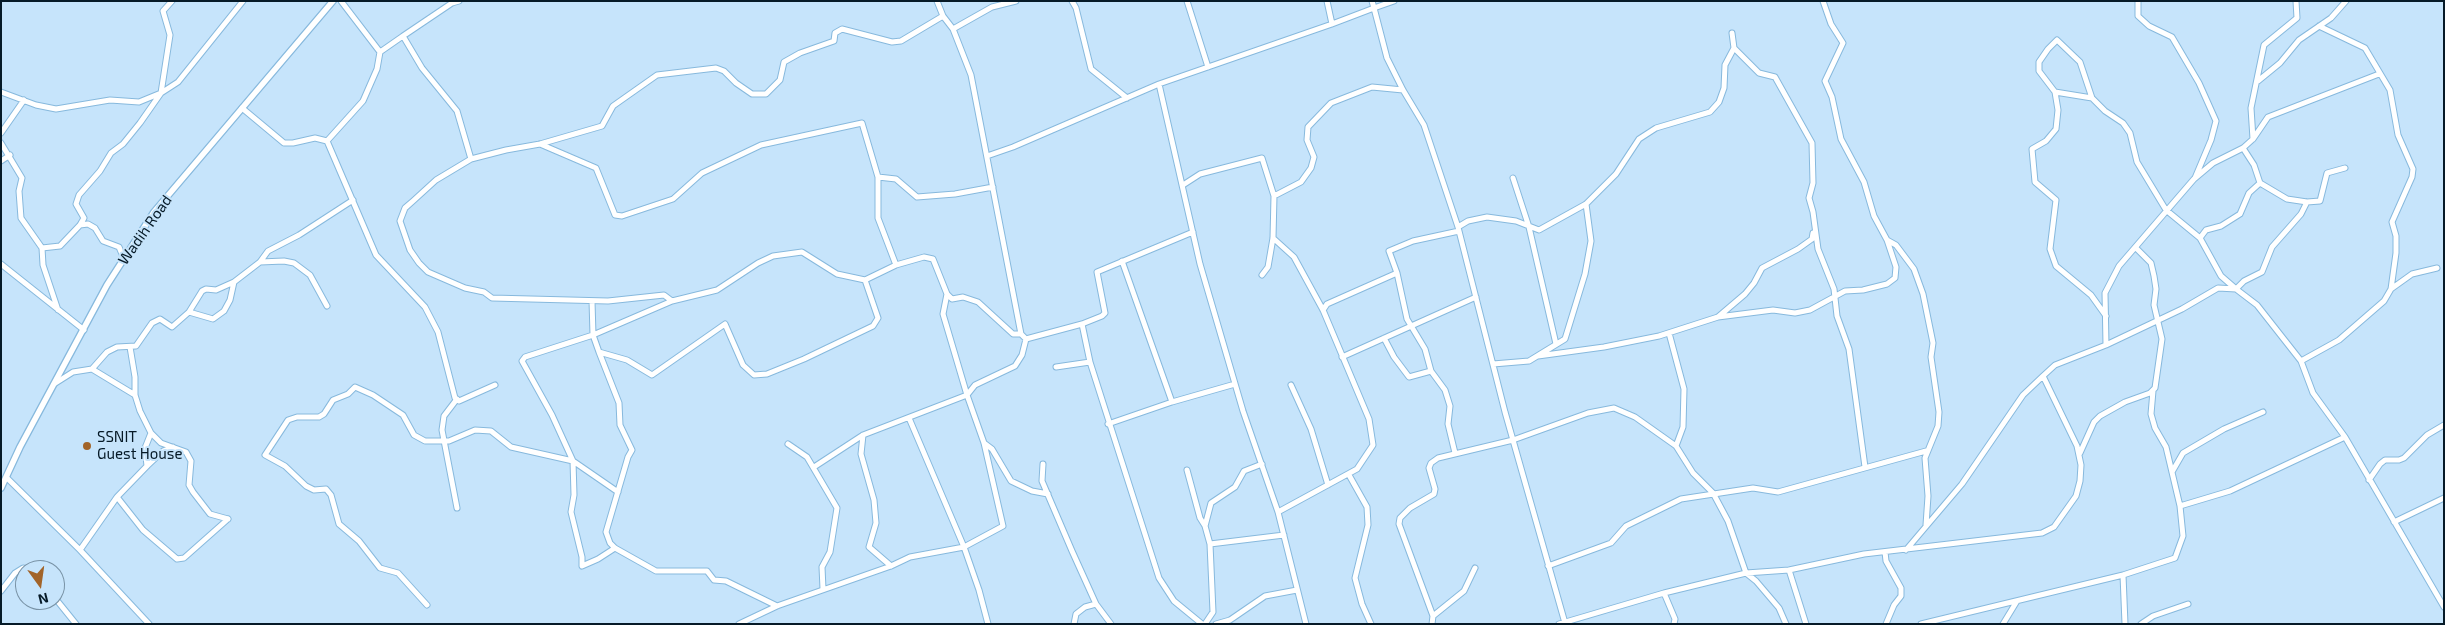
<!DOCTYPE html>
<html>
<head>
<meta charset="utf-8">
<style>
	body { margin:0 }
	#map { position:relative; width:2445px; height:625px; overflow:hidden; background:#c6e4fb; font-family:"Exo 2",sans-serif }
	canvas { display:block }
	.frame { position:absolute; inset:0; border:2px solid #061a27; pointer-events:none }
	.north { position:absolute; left:15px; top:560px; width:50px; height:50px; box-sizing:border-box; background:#c6e4fb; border:1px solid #7993a6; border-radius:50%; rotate:166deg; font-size:14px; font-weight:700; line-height:20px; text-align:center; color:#061a27 }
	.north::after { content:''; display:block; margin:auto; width:18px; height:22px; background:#a26429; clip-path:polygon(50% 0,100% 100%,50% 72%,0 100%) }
</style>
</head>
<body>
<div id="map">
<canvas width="2445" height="625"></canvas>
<div class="frame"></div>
<div class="north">N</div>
</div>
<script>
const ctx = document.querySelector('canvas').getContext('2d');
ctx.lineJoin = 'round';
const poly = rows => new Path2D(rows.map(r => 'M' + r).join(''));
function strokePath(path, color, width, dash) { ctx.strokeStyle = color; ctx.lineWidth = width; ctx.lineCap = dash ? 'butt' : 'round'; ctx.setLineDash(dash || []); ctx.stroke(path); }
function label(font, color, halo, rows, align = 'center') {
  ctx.font = font + ' "Exo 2",sans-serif'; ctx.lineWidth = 4; ctx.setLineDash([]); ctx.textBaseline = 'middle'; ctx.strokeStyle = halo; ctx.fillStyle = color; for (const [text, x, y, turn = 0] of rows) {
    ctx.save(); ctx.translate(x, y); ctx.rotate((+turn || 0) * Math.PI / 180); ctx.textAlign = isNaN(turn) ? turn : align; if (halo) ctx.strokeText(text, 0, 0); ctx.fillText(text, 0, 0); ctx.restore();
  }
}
const minor = poly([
	[341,1,380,52],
	[937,1,943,16,953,29,971,75,1021,334,1026,339,1082,324,1102,316,1105,313,1097,272,1193,232],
	[1072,1,1076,8,1091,69,1127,98],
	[1187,1,1208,67],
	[1327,1,1332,24,1374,8,1387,58,1403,90,1424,125,1458,227,1505,412,1565,623],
	[1372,1,1374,8,1394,1],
	[2138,1,2138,16,2149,26,2172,37,2199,83,2216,121,2211,140,2195,178],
	[943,16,901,41,892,42,842,29,835,33,834,41,800,53,784,62,780,80,766,94,752,94,736,83,724,71,716,68,657,75,613,106,602,126,540,144,506,150,471,159,436,180,413,201,405,208,400,221,410,250,419,263,428,272,465,288,484,292,492,298,608,301,664,295,672,301,717,290,758,263,773,256,802,252,837,274,865,280,896,265,924,257,933,259,947,294,952,299,963,297,978,302,1013,334,1021,334],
	[2319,26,2365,48,2390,90,2398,135,2413,169,2412,177,2392,222,2396,236,2396,253,2391,289],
	[953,29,992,7,1016,1],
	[403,36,452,3,459,1],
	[1734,48,1759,73,1775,77,1812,143,1813,183,1809,198,1813,212,1818,249,1834,289,1837,316,1849,349,1865,467],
	[2258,81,2280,63,2299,40,2331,18,2346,1],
	[1,92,36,105,56,109,110,100,139,102,161,93,178,82,243,1],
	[2055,92,2092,98],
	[242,108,284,143,293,143,315,138,327,141,376,255,425,307,438,332,455,398,459,401,495,385],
	[1,133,24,100],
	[2253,139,2268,117,2379,74],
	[327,141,363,101,377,69,380,52,403,36,422,68,457,111,471,159],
	[1,143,22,178,19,191,21,218,42,248,43,265,58,310],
	[540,144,596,168,615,215,622,216,673,199,702,173,761,145,862,123,878,177,878,218,896,265],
	[2243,148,2254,165,2260,183,2287,199,2307,202,2320,201,2327,173,2345,168],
	[987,156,1013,147,1159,84],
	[1,161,10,155],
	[878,177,896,179,917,197,955,194,993,187],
	[1513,178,1529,227,1556,344],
	[1183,185,1200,174,1262,158,1274,196,1273,238,1268,267,1262,275],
	[1274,196,1301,182,1311,168,1314,157,1307,140,1308,127,1331,103,1372,87,1403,90],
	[80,225,88,224,95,228,103,241,119,247,124,259],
	[1458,227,1468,221,1487,217,1516,221,1539,230,1586,204,1616,174,1639,139,1656,128,1710,112,1719,102,1724,88,1725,65,1734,48,1732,33],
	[1273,238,1294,257,1323,310,1369,419,1373,445,1357,469,1278,512],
	[2200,238,2206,230,2221,226,2240,214,2249,193,2260,183],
	[1887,240,1896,245,1914,269,1923,294,1933,343,1931,357,1939,412,1938,426,1925,458,1928,496,1926,525],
	[42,248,60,246,80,225,84,218,76,204,79,195,100,171,111,153,123,144,140,123,161,93,170,35,163,11,172,1],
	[1122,261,1172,402],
	[260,262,284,261,294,263,310,275,327,306],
	[1,264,84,330],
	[592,301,593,335,599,352,627,360,652,375,725,324,743,365,754,375,767,374,804,359,873,326,878,318,865,280],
	[1323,310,1327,304,1397,273],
	[189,312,202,291,206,289,216,290,234,282],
	[2106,316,2091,295,2056,266,2050,249,2056,200,2035,182,2032,149,2046,141,2056,129,2058,110,2055,92,2039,71,2039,62,2048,49,2057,40,2080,62,2092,98,2105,111,2123,123,2130,133,2137,162,2166,210,2200,238,2221,276,2236,289,2244,281,2262,272,2272,247,2301,214,2307,202],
	[1718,317,1773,310,1795,313,1810,310,1845,291,1863,290,1887,284,1895,278,1896,267,1887,240,1874,216,1864,182,1841,139,1832,97,1825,81,1843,43,1831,24,1823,1],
	[1082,324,1090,362],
	[1669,333,1684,389,1683,427,1676,446],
	[1384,338,1394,357,1409,377,1431,371,1425,349,1407,319,1397,273,1389,251,1413,241,1459,231],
	[2106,345,2105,293,2119,266,2194,179,2213,163,2243,148,2253,139,2251,108,2264,45,2297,18,2296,1],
	[130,347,135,377,135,395,140,411,151,433,145,448,147,466],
	[599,352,619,403,620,425,632,450,628,457,606,532,610,543,615,548,656,571,707,571,714,580,726,581,777,606],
	[1538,356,1604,347,1659,336,1718,317,1745,294,1754,283,1762,268,1798,249,1812,239,1813,233],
	[1342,357,1476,297],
	[2301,361,2339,340,2384,301,2391,289,2412,274,2437,268],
	[1493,364,1529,361,1565,339,1585,274,1591,241,1586,204],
	[1056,367,1090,362,1159,578,1174,601,1202,624],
	[92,369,135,395],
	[1431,371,1445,390,1450,406,1448,424,1455,453],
	[54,384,73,372,92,369,107,352,117,347,136,346,152,323,160,319,172,327,189,312,213,319,224,311,230,300,234,282,260,262,268,251,299,235,353,200],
	[1291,385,1311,429,1328,485],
	[909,418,964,547,979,590,988,624],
	[1108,424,1172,402,1235,384],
	[151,433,161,443,186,452,191,461,189,485,193,492,210,514,228,519],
	[863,435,861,454,874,500,876,523,869,547,891,566],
	[984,443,992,449,1011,481,1032,491,1048,494],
	[788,444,807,457,837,508,830,552,822,567,823,589],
	[2080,453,2094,422,2100,416,2125,402,2150,393,2155,388,2162,339,2154,305,2156,289,2154,276,2151,263,2136,248],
	[1043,464,1042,481,1072,551,1096,604,1111,624],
	[814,467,863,435,967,395,975,385,1015,366,1022,355,1026,339],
	[1187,470,1200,518,1205,526],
	[2172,472,2183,453,2224,429,2263,412],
	[1349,475,1367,507,1368,525,1355,578,1362,604,1371,624],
	[7,478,80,550,149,624],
	[2369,480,2380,464,2385,460,2399,460,2404,458,2427,435,2444,425],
	[117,497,143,530,177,559,184,558,228,519],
	[2180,506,2230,491,2345,437],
	[457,508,442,430,444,416,457,399],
	[2394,522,2444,498],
	[1210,544,1284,535],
	[615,548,598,559,582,566,582,557,571,512,574,495,573,461,552,415,522,361,525,357,593,335,672,301],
	[80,550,117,497,147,466,163,451,173,447],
	[1906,550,1962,484,2023,395,2043,376],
	[1885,552,1886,561,1901,588,1901,596,1894,605,1886,624],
	[1548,566,1611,543,1626,526,1681,499,1753,488,1778,492,1926,451],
	[1789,570,1806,624],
	[2123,575,2125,624],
	[1,591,15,573,23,568,33,570],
	[1664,593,1675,619,1674,624],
	[55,598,76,624],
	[427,605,398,573,380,568,359,541,339,524,331,495,326,489,314,490,306,486,285,466,265,455,288,420,297,417,319,417,324,414,333,400,348,394,355,387,373,395,403,415,414,435,425,441,449,441,475,430,491,431,511,447,573,461,618,492],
	[1433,616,1464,591,1475,568],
	[739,624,777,606,891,566,910,557,964,547,1003,526,984,443,967,395,943,314,947,294],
	[1074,624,1076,614,1085,607,1096,604],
	[1205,624,1213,612,1210,544,1205,526,1211,503,1235,487,1244,471,1262,464],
	[1216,624,1230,620,1265,596,1297,590],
	[1306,624,1278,512,1243,411,1200,264,1159,84,1332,24],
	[1432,624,1433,616,1399,524,1400,518,1410,508,1434,494,1435,489,1429,468,1431,463,1438,458,1513,440,1588,413,1614,408,1635,417,1676,446,1693,473,1713,493,1728,521,1746,573,1756,581,1779,608,1786,624],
	[1559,624,1664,593,1746,573,1789,570,1864,554,2042,533,2054,527,2076,496,2080,481,2081,465,2077,446,2043,376,2055,365,2106,345,2182,309,2218,288,2236,289,2257,305,2301,361,2313,393,2345,437,2444,607],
	[1921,624,2123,575,2175,558,2183,536,2180,506,2166,447,2155,428,2151,414,2153,391],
	[2003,624,2017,601],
	[2141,624,2153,616,2188,604]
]);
const tertiary = poly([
	[1,488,20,447,107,285,154,212,333,1]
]);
strokePath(minor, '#87b9dd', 7);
strokePath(tertiary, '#87b9dd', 8);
strokePath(minor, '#fff', 5);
strokePath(tertiary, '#fff', 5.5);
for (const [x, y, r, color] of [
	[87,446,5,"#a26429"]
]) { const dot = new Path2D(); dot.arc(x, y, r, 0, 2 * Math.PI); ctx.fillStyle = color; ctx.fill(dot); strokePath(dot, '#c6e4fb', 2); }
label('15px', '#061a27', '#c6e4fb', [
	["Wadih Road",145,230,-55]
]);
label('15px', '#061a27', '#c6e4fb', [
	["SSNIT",97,437],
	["Guest House",97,454]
], 'left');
</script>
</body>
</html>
